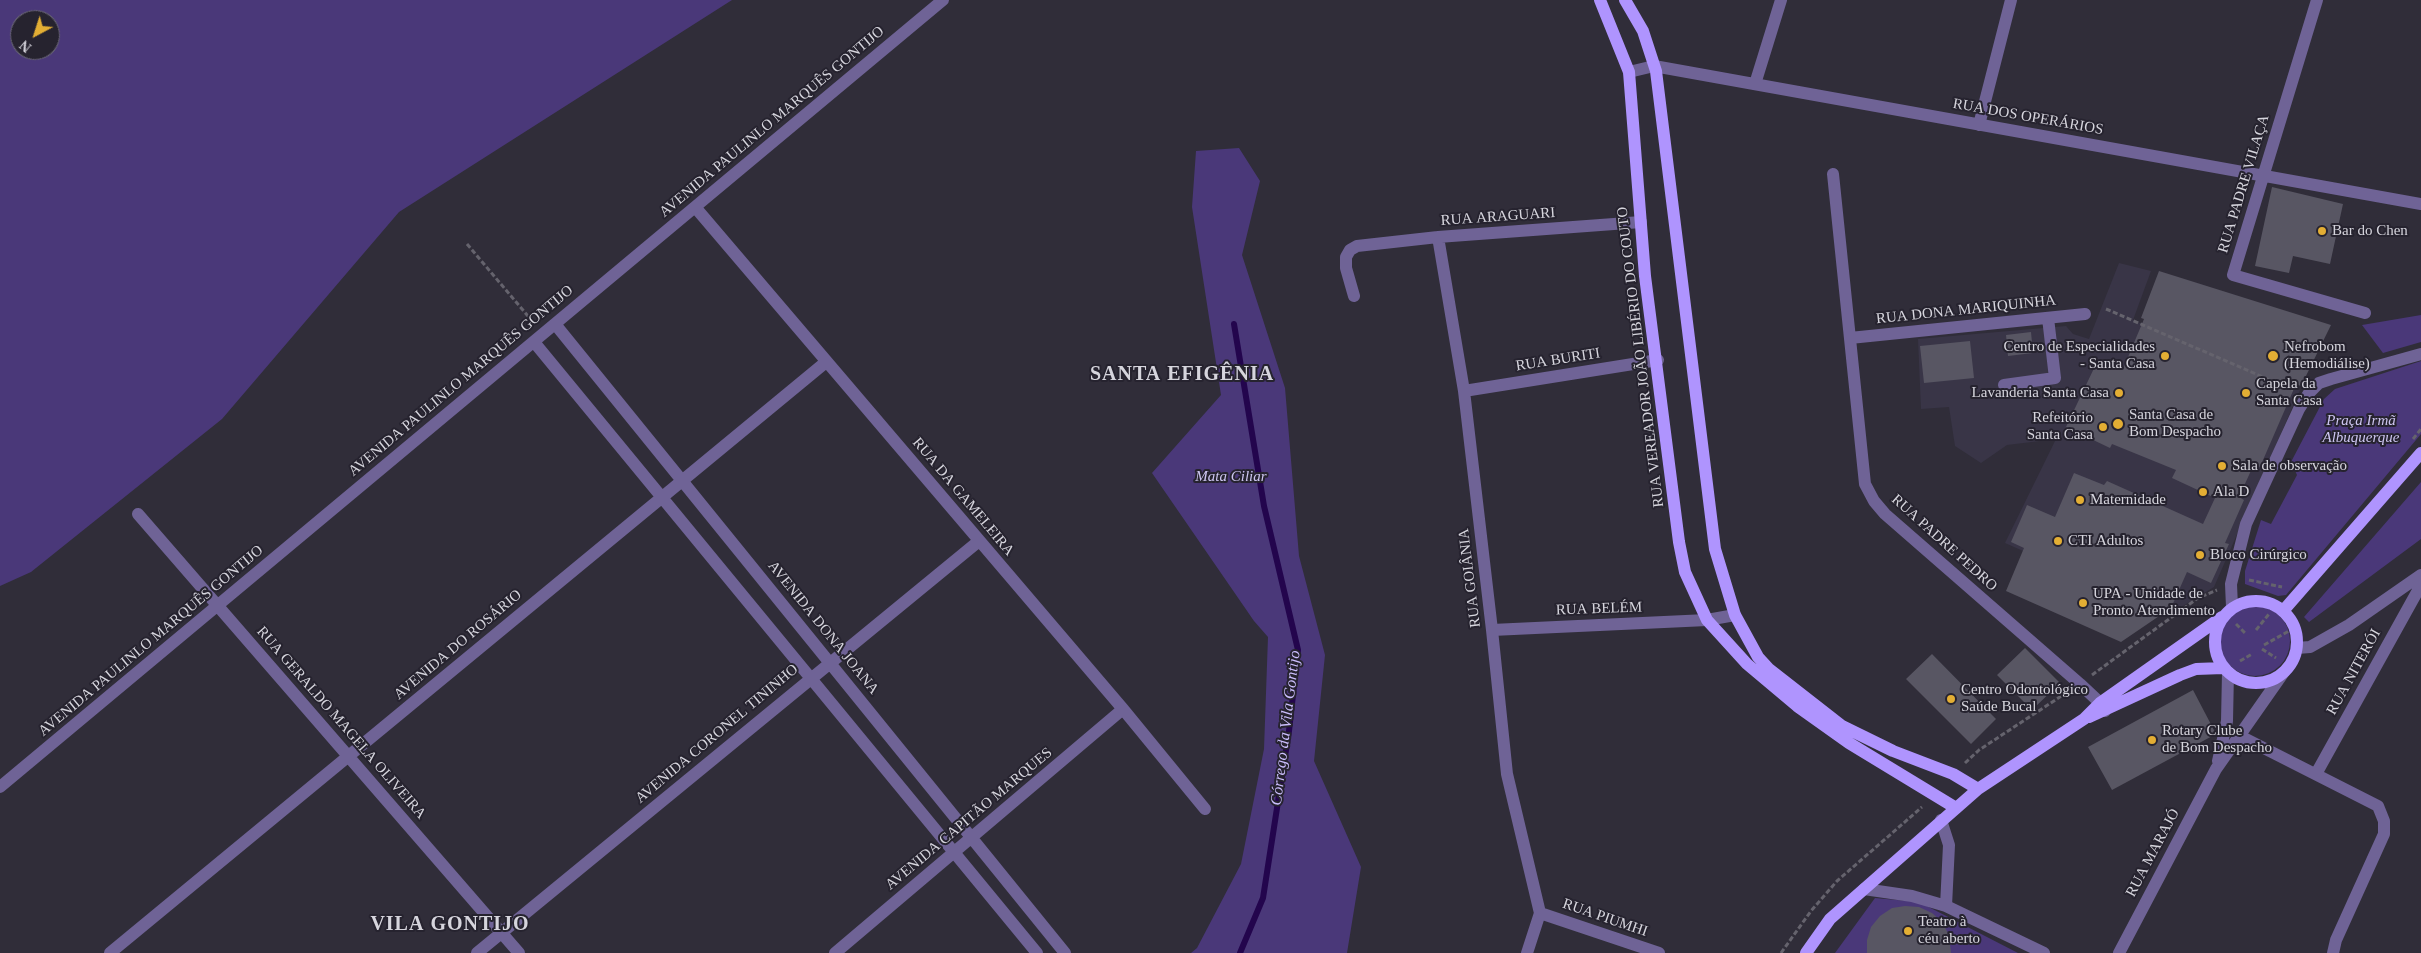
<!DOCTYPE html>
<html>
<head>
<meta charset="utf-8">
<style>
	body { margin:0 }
	#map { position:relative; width:2421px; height:953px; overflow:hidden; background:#302d39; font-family:"Times New Roman",serif }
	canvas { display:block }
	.north { position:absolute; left:10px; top:10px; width:50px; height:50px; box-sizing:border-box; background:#26232f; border:1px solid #6c6a75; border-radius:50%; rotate:220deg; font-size:14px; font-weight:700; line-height:20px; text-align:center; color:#d6d5dd }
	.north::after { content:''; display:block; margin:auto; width:18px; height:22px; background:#e3ae34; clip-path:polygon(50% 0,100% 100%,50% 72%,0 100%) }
</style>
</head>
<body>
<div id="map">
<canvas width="2421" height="953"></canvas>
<div class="north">N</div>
</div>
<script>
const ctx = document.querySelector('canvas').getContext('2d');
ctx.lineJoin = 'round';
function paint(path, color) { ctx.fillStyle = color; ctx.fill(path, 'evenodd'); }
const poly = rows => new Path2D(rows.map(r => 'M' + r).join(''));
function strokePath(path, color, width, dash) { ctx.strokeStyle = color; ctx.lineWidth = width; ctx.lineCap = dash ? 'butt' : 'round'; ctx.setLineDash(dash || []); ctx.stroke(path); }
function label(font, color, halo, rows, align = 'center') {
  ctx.font = font + ' "Times New Roman",serif'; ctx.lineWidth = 4; ctx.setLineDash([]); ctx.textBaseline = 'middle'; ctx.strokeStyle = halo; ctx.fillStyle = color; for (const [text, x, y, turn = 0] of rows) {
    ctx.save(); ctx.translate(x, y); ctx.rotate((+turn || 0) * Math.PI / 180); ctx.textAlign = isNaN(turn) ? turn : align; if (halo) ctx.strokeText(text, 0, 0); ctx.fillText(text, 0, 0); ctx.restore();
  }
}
paint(poly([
	[2119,263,2151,271,2133,320,2300,390,2214,587,2168,615,2005,543,2056,439,2007,445,1981,463,1955,446,1949,407,1921,409,1918,339,2066,326,2073,334,2089,339]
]), '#393547');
paint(poly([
	[0,0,732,0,399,212,222,419,31,572,0,586],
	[20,20,50,20,50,50,20,50],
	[1239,148,1260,181,1242,255,1285,388,1299,556,1325,655,1314,761,1361,867,1347,953,1191,953,1197,948,1241,864,1264,749,1268,637,1254,621,1152,473,1221,395,1192,207,1196,151],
	[2421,315,2421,342,2383,353,2362,325],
	[2421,361,2421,434,2286,595,2278,596,2245,584,2245,571,2261,520,2271,524,2297,475,2291,462,2324,399,2335,389],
	[2421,482,2421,539,2309,622,2304,617],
	'2220 641a35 35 0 1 1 70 0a35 35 0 1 1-70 0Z',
	[1875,898,1919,902,2018,953,1835,953]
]), '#4a3879');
strokePath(poly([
	[1234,324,1264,506,1298,650,1289,731,1263,898,1240,953]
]), '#23054d', 6);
paint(poly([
	[2272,187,2343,204,2330,264,2293,256,2289,273,2255,266],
	[2159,271,2331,325,2301,386,2296,384,2260,467,2254,464,2239,497,2244,500,2225,543,2229,544,2211,583,2187,572,2171,608,2121,642,2006,591,2024,548,2011,542,2027,505,2055,517,2074,473,2104,485,2107,481,2203,524,2215,498,2172,478,2176,470,2112,444,2110,448,2066,427,2097,362,2114,370,2116,366,2123,369,2144,319,2141,318],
	[2031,332,2033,353,2008,356,2006,335],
	[1970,341,1974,378,1924,383,1920,346],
	[2025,648,2060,683,2032,710,1997,675],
	[1932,654,1996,719,1971,744,1906,679],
	[2193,690,2216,734,2112,790,2088,747],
	[1905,906,1919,907,1932,913,1942,922,1949,935,1951,953,1867,953,1867,940,1871,927,1880,916,1892,908]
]), '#585663');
strokePath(poly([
	[467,244,533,322],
	[2106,309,2293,390],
	[2413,439,2421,429],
	[2249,580,2282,587],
	[2236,624,2245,633],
	[2256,630,2269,614],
	[2264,645,2289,631],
	[2262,649,2276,658],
	[2240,661,2252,654],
	[2092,675,2198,598,2217,590],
	[1965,763,1979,750,2066,693],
	[1781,953,1811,911,1837,881,1922,807]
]), '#65636d', 3, [5, 2.5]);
strokePath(poly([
	[2317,0,2233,275,2365,313],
	[1629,72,1654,66,2421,204],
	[1755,84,1781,0],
	[1979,125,2011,0],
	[1833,174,1865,484,1874,501,1885,514,2080,684,2096,699,2105,711],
	[695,207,1123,709,1205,809],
	[1438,237,1464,391,1492,630,1507,774,1540,913],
	[1354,296,1346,268,1346,257,1350,250,1357,246,1438,237,1641,222],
	[555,324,1065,953],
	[1850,338,2085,314],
	[534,342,1037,953],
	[2004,385,2055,378,2048,318],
	[1464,391,1658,360],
	[138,514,519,953],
	[2232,607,2231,584,2246,524,2299,409,2309,393,2319,383,2331,379,2421,354],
	[1492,630,1707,620,1735,615],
	[2297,648,2310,647,2349,625,2421,575],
	[2240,736,2378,806,2384,821,2384,834,2336,940,2333,953],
	[2218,761,2227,721,2228,672],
	[2316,774,2421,585],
	[0,787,943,0],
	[1941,820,1949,845,1946,906],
	[1864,889,1912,896,1946,906,2044,953],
	[1540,913,1659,953],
	[110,953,826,362],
	[477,953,979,541],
	[835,953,1123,709],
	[1527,953,1540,913],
	[2119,953,2216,769,2284,672]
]), '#6f6396', 12);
strokePath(poly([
	[1600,0,1629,72,1645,276,1679,542,1685,572,1707,620,1747,664,1797,706,1849,743,1956,808],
	[1625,0,1643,31,1656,71,1715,549,1735,615,1758,657,1769,669,1842,726,1893,751,1953,774,1978,789],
	'2215 642a41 41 0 1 1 82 0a41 41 0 1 1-82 0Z',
	[2283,611,2421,453],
	[2089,717,2180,675,2196,669,2223,668],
	[1806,953,1830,919,1978,789,2084,719,2100,703,2222,617]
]), '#af94fe', 12);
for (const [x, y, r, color] of [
	[2322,231,5,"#e3ae34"],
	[2165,356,5,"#e3ae34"],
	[2273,356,6,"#e3ae34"],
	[2119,393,5,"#e3ae34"],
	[2246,393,5,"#e3ae34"],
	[2118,424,6,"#e3ae34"],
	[2103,427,5,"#e3ae34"],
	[2222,466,5,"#e3ae34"],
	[2203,492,5,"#e3ae34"],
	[2080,500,5,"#e3ae34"],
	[2058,541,5,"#e3ae34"],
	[2200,555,5,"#e3ae34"],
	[2083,603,5,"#e3ae34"],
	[1951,699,5,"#e3ae34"],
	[2152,740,5,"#e3ae34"],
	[1908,931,5,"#e3ae34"]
]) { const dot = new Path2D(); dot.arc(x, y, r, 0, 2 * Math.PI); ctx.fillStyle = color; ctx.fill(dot); strokePath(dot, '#26232f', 2); }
label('15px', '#d6d5dd', '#26232f', [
	["RUA DOS OPERÁRIOS",2028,117,10],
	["AVENIDA PAULINLO MARQUÊS GONTIJO",772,122,-40],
	["RUA PADRE VILAÇA",2244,184,-73],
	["RUA ARAGUARI",1498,217,-4],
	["RUA DONA MARIQUINHA",1966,310,-6],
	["RUA VEREADOR JOÃO LIBÉRIO DO COUTO",1641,357,-97],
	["RUA BURITI",1558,360,-9],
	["AVENIDA PAULINLO MARQUÊS GONTIJO",461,381,-40],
	["RUA DA GAMELEIRA",963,497,50],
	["RUA PADRE PEDRO",1944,543,42],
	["RUA GOIÂNIA",1470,578,-97],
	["RUA BELÉM",1599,609,-2],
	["AVENIDA DONA JOANA",823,628,51],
	["AVENIDA PAULINLO MARQUÊS GONTIJO",151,641,-40],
	["AVENIDA DO ROSÁRIO",458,645,-40],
	["RUA NITERÓI",2354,672,-61],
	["RUA GERALDO MAGELA OLIVEIRA",341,723,49],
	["AVENIDA CORONEL TININHO",717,734,-40],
	["AVENIDA CAPITÃO MARQUES",969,819,-40],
	["RUA MARAJÓ",2153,853,-62],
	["RUA PIUMHI",1605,918,19]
]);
label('15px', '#d6d5dd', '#26232f', [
	["Bar do Chen",2332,231],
	["Centro de Especialidades",2155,347,"right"],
	["- Santa Casa",2155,364,"right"],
	["Nefrobom",2284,347],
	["(Hemodiálise)",2284,364],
	["Capela da",2256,384],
	["Santa Casa",2256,401],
	["Lavanderia Santa Casa",2109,393,"right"],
	["Santa Casa de",2129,415],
	["Bom Despacho",2129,432],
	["Refeitório",2093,418,"right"],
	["Santa Casa",2093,435,"right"],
	["Sala de observação",2232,466],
	["Ala D",2213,492],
	["Maternidade",2090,500],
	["CTI Adultos",2068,541],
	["Bloco Cirúrgico",2210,555],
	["UPA - Unidade de",2093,594],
	["Pronto Atendimento",2093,611],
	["Centro Odontológico",1961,690],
	["Saúde Bucal",1961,707],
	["Rotary Clube",2162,731],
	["de Bom Despacho",2162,748],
	["Teatro à",1918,922],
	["céu aberto",1918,939]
], 'left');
label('italic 15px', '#cdc5f0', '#26232f', [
	["Praça Irmã",2361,421],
	["Albuquerque",2361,438],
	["Mata Ciliar",1231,477]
]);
label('italic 16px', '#cbbefd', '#26232f', [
	["Córrego da Vila Gontijo",1286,728,-83]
]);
ctx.letterSpacing = '1px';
label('bold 20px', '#d6d5dd', '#26232f', [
	["SANTA EFIGÊNIA",1182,375],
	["VILA GONTIJO",450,925]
]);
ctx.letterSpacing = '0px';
</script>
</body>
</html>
